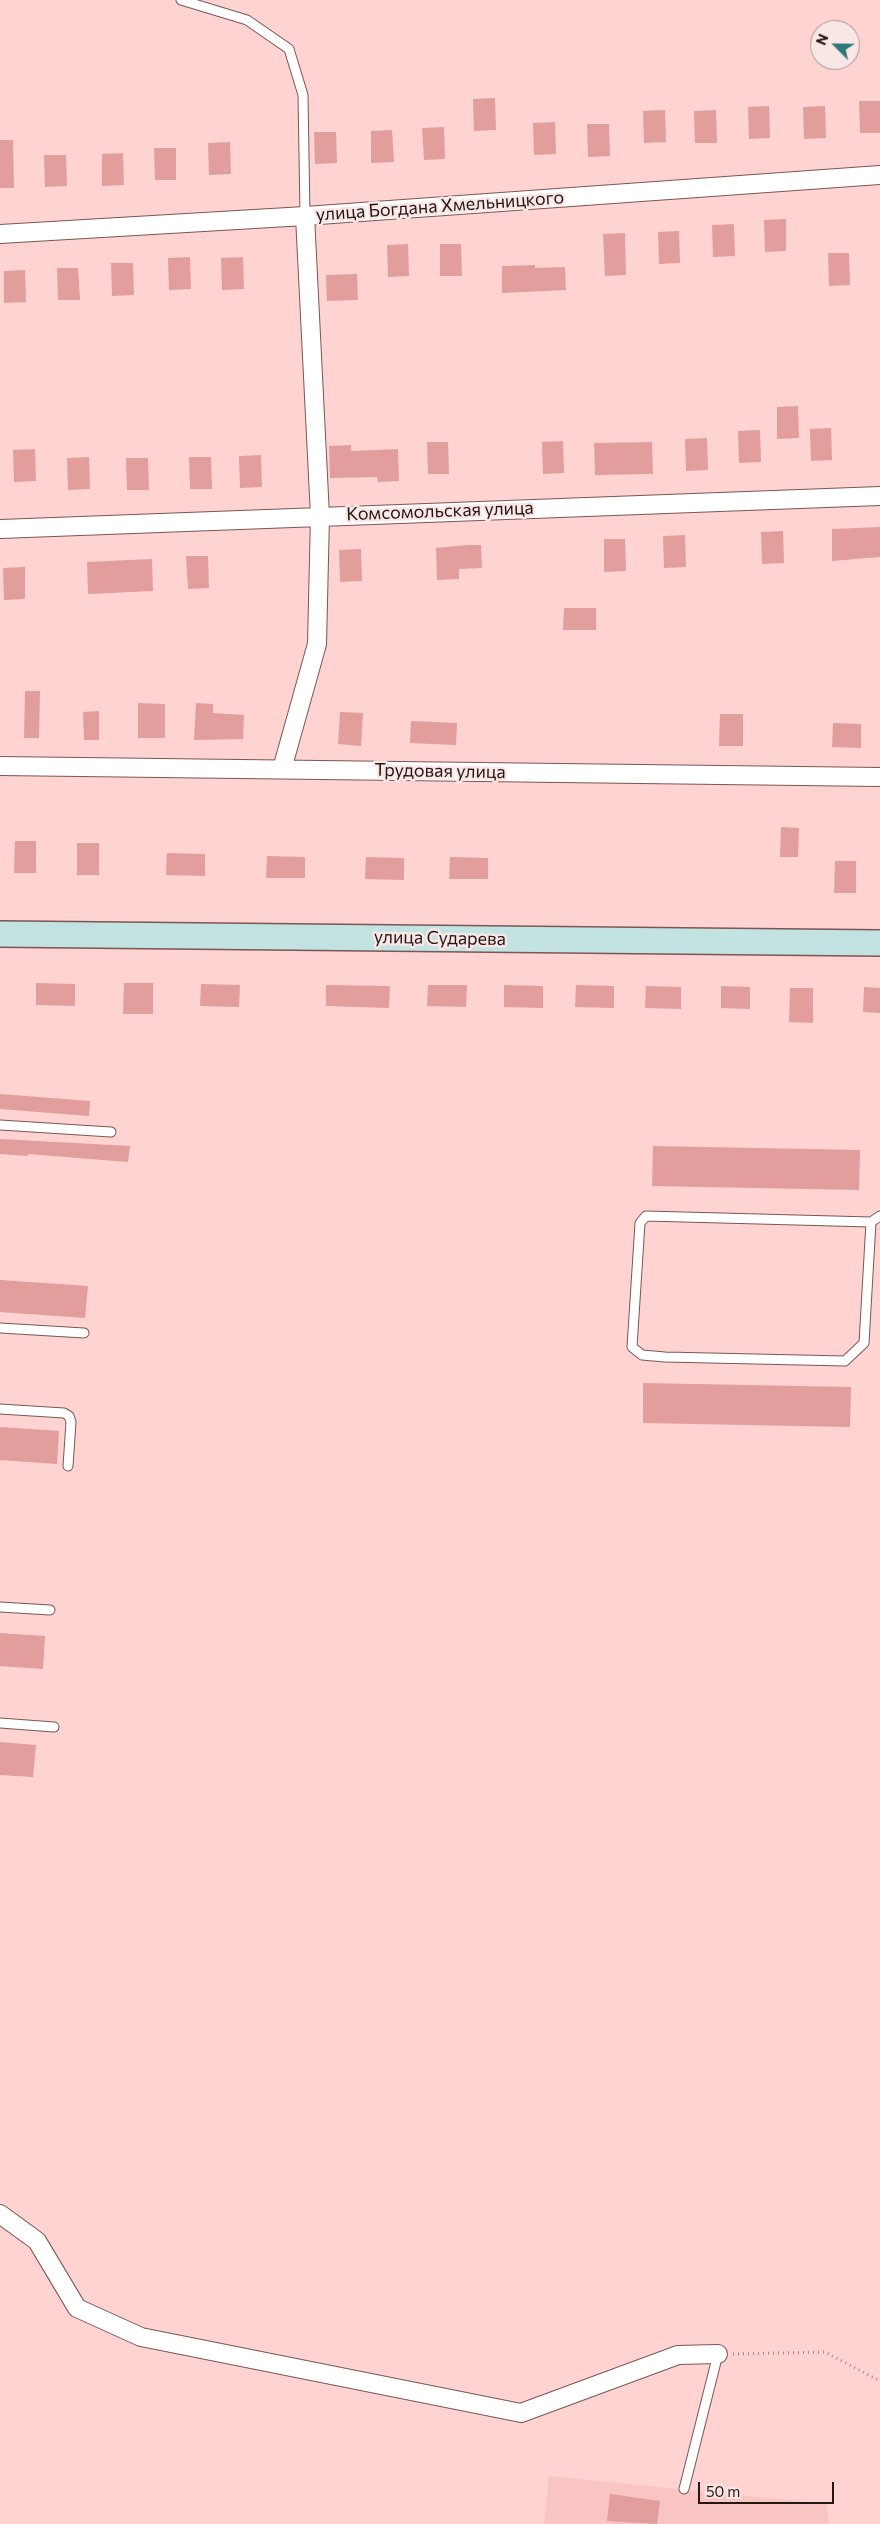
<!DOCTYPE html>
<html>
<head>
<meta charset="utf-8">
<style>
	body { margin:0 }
	#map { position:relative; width:880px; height:2524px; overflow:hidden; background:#fed3d1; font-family:Commissioner,sans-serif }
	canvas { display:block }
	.north { position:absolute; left:810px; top:20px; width:50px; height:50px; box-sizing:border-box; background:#f9e7e6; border:1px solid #a49392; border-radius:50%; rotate:293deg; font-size:14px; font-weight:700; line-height:20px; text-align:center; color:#241615 }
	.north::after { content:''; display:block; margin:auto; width:18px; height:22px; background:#2f7979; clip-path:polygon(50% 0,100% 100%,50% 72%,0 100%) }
	.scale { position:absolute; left:698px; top:2482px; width:136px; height:22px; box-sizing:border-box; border:2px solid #241615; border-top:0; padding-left:6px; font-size:15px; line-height:18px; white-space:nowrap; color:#241615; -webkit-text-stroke:4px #f9e7e6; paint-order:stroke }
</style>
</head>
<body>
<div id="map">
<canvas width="880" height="2524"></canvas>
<div class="north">N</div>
<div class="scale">50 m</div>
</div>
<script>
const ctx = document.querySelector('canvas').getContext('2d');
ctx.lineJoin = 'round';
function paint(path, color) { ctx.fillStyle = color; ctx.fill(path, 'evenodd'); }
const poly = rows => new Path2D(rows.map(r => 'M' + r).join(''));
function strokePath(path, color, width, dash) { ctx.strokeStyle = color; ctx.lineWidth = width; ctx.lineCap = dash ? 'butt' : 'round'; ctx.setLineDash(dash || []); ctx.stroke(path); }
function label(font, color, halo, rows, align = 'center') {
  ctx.font = font + ' Commissioner,sans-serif'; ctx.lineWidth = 5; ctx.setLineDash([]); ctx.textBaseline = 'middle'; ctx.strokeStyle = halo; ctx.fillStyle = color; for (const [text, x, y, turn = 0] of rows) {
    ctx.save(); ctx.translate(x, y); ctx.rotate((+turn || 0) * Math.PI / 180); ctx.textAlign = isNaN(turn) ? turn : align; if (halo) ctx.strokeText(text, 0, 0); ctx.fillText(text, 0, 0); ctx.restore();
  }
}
paint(poly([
	[549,2476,827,2504,829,2524,544,2524]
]), '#f8c5c3');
paint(poly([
	[495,98,496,130,474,131,473,99],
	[859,101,880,101,880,133,860,133],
	[769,106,770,138,749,139,748,107],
	[825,106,826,138,804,139,803,107],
	[665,110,666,142,644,143,643,111],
	[716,110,717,143,695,143,694,111],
	[555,122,556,154,534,155,533,123],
	[587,124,609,124,610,156,588,157],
	[444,127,445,159,424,160,422,128],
	[392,130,394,162,371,163,371,131],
	[314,132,336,132,337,163,315,164],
	[0,140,13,140,14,188,0,188],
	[230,142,231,174,209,175,208,143],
	[154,148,176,148,176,180,155,180],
	[123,153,124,185,102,186,102,154],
	[44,155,66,155,67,186,45,187],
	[786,219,786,251,765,252,764,220],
	[734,224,735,256,713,257,712,225],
	[679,231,680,263,659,264,658,232],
	[625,233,626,275,605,276,603,234],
	[408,244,409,276,388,277,387,245],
	[440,244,461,244,462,276,440,276],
	[828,253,849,253,850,285,829,286],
	[190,257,191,289,169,290,168,258],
	[243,257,244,289,222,290,221,258],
	[111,263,133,263,134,295,112,296],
	[535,265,535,268,565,267,566,290,502,293,502,266],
	[57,268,78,268,80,300,58,300],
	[25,270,26,302,4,303,4,271],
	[357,274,358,300,327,301,326,275],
	[798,406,799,438,777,439,777,407],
	[831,428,832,460,811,461,810,429],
	[760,430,761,462,739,463,738,431],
	[707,438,708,470,686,471,685,439],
	[563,441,564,473,543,474,542,442],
	[427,442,448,442,449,474,428,474],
	[652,442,653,474,595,475,594,443],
	[351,445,351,451,398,449,399,481,378,482,377,477,330,478,329,446],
	[35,449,36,481,14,482,13,450],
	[261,455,262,487,240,488,239,456],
	[89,457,90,489,68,490,67,458],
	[189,457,211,457,212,489,190,489],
	[126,458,148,458,149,490,127,490],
	[880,527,880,557,832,561,832,529],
	[783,531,784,563,762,564,761,532],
	[685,535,686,567,664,568,663,536],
	[604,539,625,539,626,571,604,572],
	[468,545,481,545,482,568,459,569,459,579,437,580,436,548],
	[361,549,362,581,340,582,339,550],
	[186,556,208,556,209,588,188,589],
	[152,559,153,591,88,594,87,562],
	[25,567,25,599,4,600,3,568],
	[564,608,596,608,596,630,563,630],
	[25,691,40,691,39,738,24,738],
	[138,703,165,704,165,738,138,738],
	[196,703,213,704,213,713,244,715,243,739,194,740],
	[99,711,99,740,84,740,83,712],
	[340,712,363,713,361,746,338,744],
	[720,714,743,714,743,746,719,746],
	[411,721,457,723,456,745,410,743],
	[833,723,861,724,861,748,832,747],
	[781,827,799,828,798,857,780,857],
	[15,841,36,841,36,873,14,873],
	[77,843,99,843,99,875,77,875],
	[167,853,205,854,205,876,166,875],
	[267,856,305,857,305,878,266,878],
	[366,857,404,858,404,880,365,879],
	[450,857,488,858,488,879,449,879],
	[835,861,856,861,856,893,834,893],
	[36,983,75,984,75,1006,36,1005],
	[124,983,153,983,153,1014,123,1014],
	[201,984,240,985,239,1007,200,1006],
	[326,985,390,986,389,1008,326,1006],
	[428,985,467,985,466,1007,427,1006],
	[504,985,543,986,543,1008,504,1007],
	[576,985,614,986,614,1008,575,1007],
	[646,986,681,987,681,1009,645,1008],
	[721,986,750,987,750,1009,721,1008],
	[864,987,880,988,880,1013,863,1012],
	[790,988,813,988,813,1023,789,1022],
	[0,1094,90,1101,89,1116,0,1109],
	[0,1139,130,1146,128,1162,28,1154,28,1156,0,1154],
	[653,1146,860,1150,859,1190,652,1186],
	[0,1280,88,1286,85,1318,0,1312],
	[643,1383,851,1387,850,1427,643,1423],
	[0,1427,59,1431,57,1464,0,1460],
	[0,1633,45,1636,43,1669,0,1666],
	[0,1742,36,1745,33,1777,0,1775],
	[610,2494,660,2501,657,2524,607,2521]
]), '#e19e9c');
const lane = poly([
	[181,0,247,20,289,49,303,95,305,216],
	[0,1125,111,1132],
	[871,1222,864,1343,845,1361,665,1357,642,1355,632,1347,640,1223,646,1216,871,1222,880,1216],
	[0,1328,84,1333],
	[0,1409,64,1413,69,1416,71,1422,68,1466],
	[0,1607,50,1610],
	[0,1723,54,1727],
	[684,2489,718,2354]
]);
const street = poly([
	[0,234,305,216,880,175],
	[0,529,880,496],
	[0,766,880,777],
	[282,769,317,644,320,516,305,216],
	[0,2214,37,2241,77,2308,141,2337,521,2413,678,2355,718,2354]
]);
const secondary = poly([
	[0,934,880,943]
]);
strokePath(lane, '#7a5654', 11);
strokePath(street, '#7a5654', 20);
strokePath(secondary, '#7a5654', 28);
strokePath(poly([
	[733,2354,825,2352,880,2381]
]), '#a78786', 3, [1, 4]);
strokePath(lane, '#fff', 9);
strokePath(street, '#fff', 18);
strokePath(secondary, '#c3e2e2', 25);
label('18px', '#241615', '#f9e7e6', [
	["улица Богдана Хмельницкого",440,206,-4],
	["Комсомольская улица",440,511,-2],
	["Трудовая улица",440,771,1],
	["улица Сударева",440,938,1]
]);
</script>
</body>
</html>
